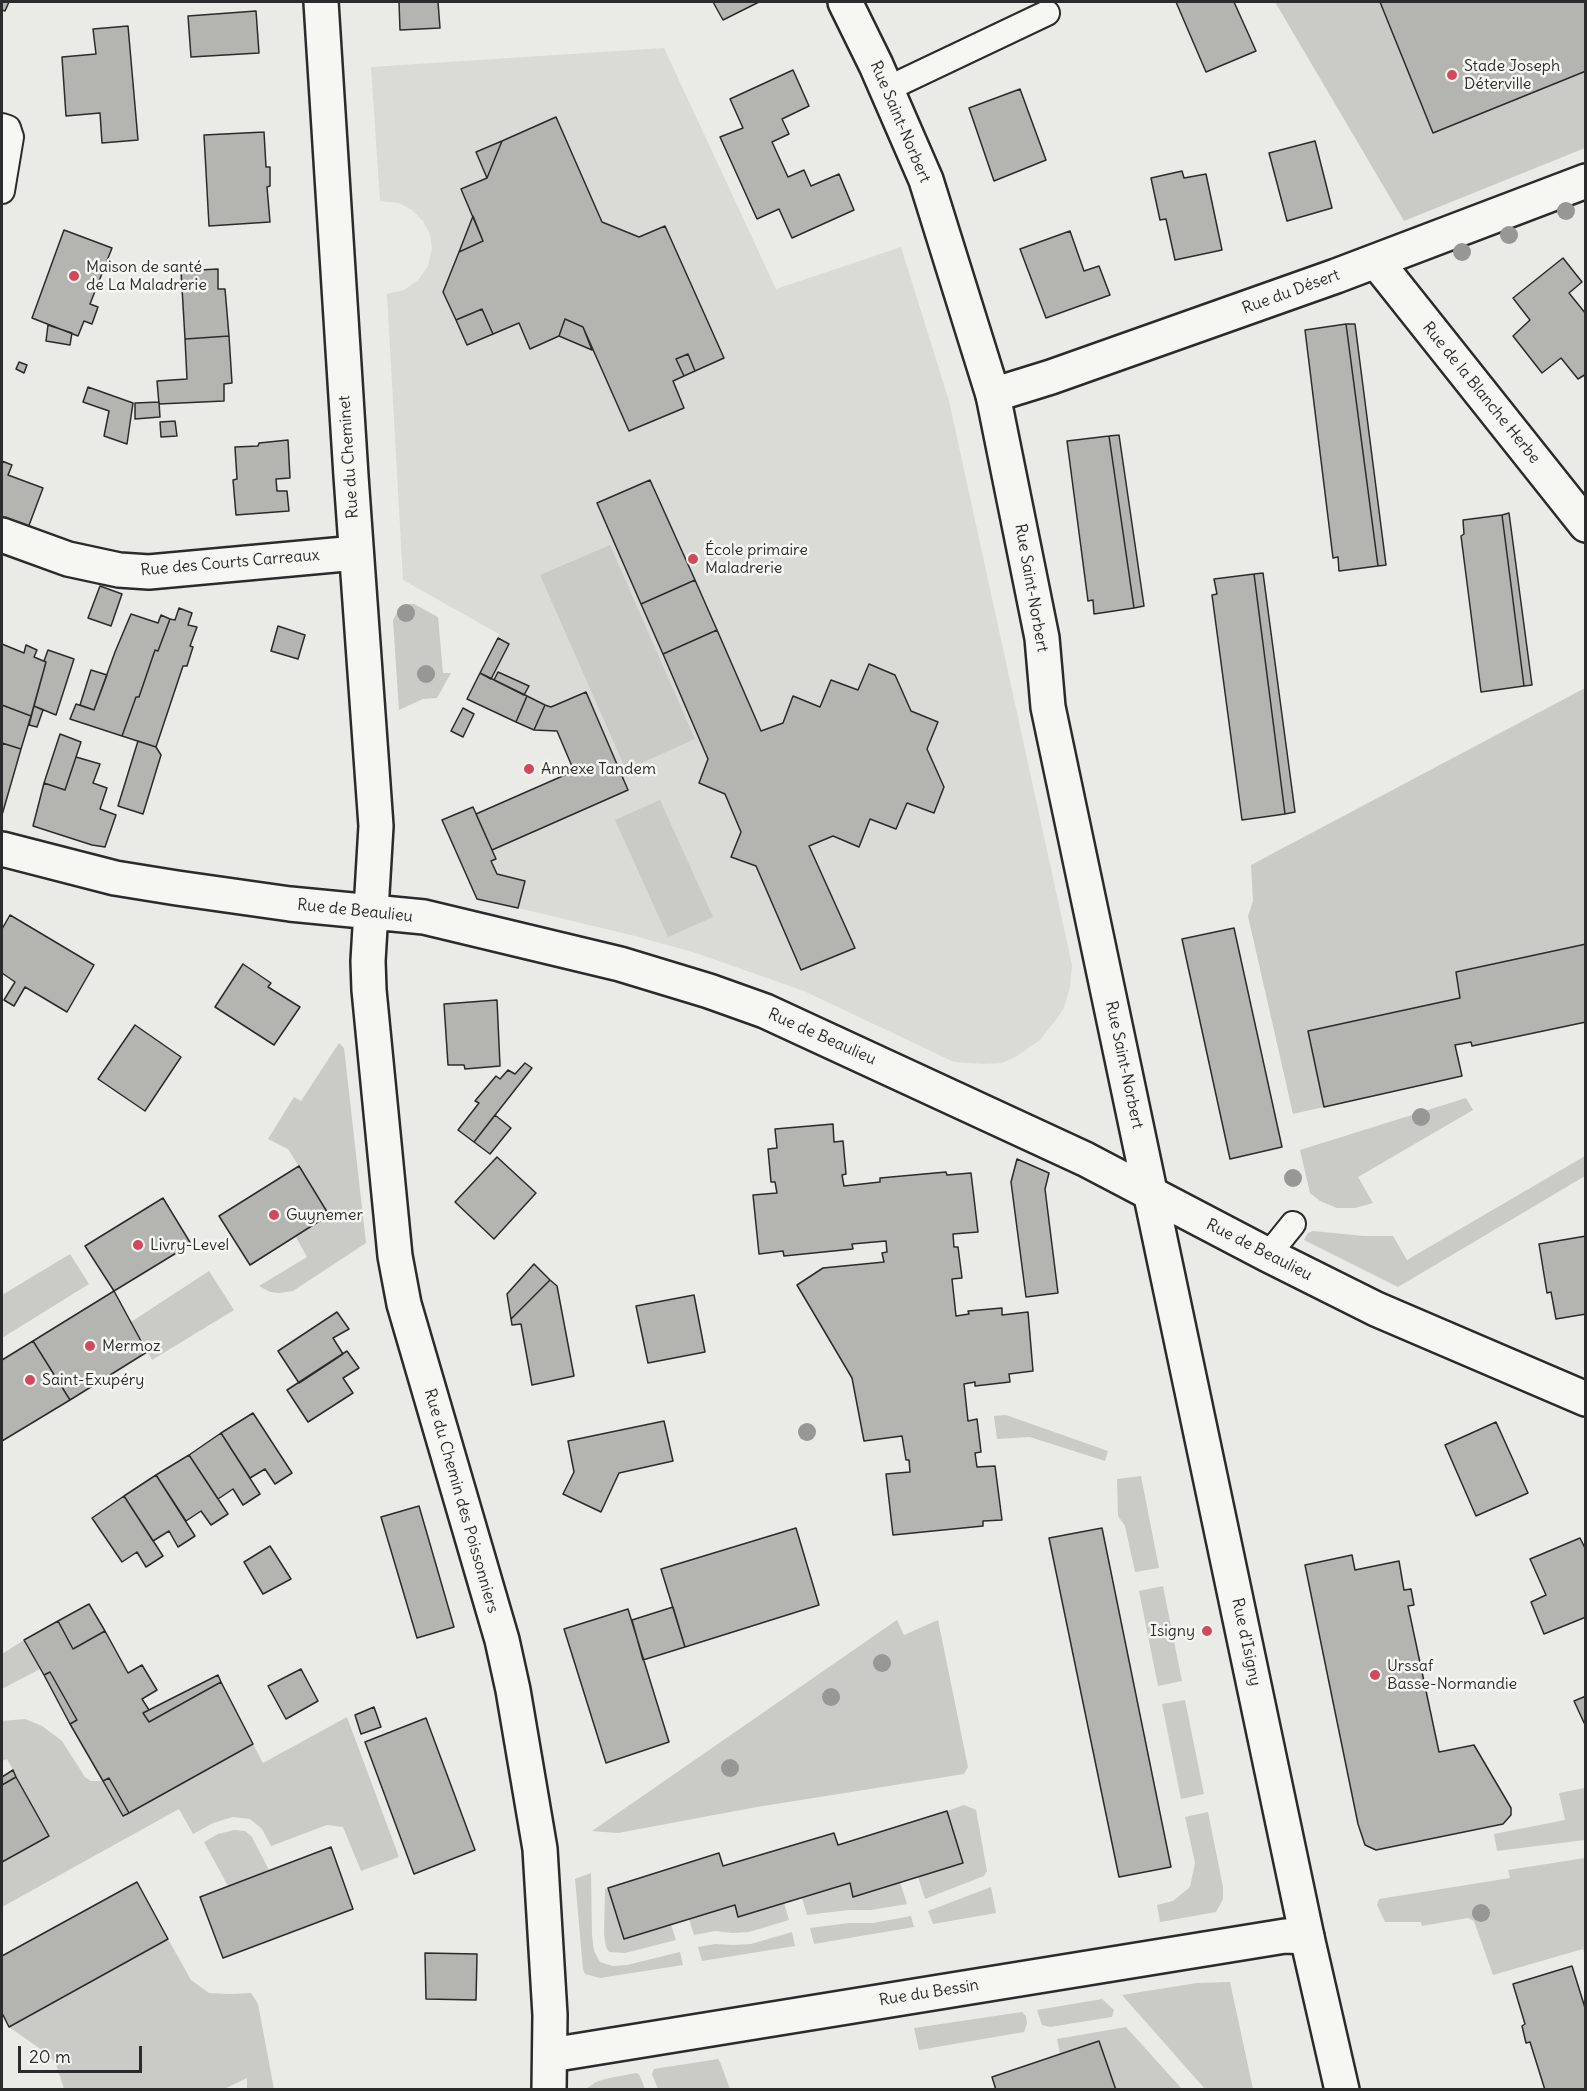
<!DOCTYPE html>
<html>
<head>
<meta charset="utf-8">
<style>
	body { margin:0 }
	#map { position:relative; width:1587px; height:2091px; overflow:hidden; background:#eaeae6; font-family:Delius,sans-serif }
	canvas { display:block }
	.frame { position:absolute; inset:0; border:3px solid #2b2b2b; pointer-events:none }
	.scale { position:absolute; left:18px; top:2046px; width:124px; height:27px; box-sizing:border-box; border:3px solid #2b2b2b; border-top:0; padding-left:8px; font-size:18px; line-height:21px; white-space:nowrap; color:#2b2b2b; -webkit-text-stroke:4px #f6f6f2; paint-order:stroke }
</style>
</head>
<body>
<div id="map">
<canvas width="1587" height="2091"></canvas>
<div class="frame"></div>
<div class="scale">20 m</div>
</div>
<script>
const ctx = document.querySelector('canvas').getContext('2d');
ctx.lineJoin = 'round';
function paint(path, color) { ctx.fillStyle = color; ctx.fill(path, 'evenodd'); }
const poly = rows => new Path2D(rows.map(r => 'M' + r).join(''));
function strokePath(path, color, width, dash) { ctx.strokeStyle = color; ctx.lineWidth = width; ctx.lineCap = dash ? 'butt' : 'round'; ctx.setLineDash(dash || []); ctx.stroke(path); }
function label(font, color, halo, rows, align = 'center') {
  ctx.font = font + ' Delius,sans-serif'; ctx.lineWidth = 5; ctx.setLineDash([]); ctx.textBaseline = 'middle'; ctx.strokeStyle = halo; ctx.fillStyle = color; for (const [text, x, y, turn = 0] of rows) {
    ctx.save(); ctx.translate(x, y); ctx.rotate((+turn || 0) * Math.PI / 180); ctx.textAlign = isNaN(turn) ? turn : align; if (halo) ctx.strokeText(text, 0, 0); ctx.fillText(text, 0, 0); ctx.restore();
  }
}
paint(poly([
	[664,48,776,289,901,247,949,401,1072,965,1070,987,1064,1008,1055,1021,1040,1040,1017,1056,1002,1063,984,1064,954,1062,804,991,696,953,635,936,518,908,525,881,497,874,491,861,496,858,492,850,628,790,586,693,551,707,480,673,499,634,403,580,387,294,404,290,418,280,428,266,432,249,430,234,423,221,412,210,399,203,380,201,371,67]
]), '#dadad6');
paint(poly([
	[1275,2,1585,2,1585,148,1404,221],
	[610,545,695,739,626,770,540,575],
	[405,604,414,604,438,617,443,673,451,673,437,698,423,699,399,710,393,620,399,609],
	[1585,688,1585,944,1457,972,1460,998,1308,1031,1324,1107,1293,1114,1248,916,1253,901,1251,865],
	[660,800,713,917,668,937,615,820],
	[339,1043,344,1048,366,1243,293,1291,279,1293,270,1292,259,1286,307,1257,296,1237,329,1215,288,1149,268,1139,294,1097,301,1101],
	[1466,1098,1473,1110,1358,1177,1373,1203,1355,1208,1337,1208,1320,1201,1310,1193,1300,1150],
	[1585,1156,1585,1176,1398,1287,1304,1240,1308,1233,1313,1231,1364,1236,1393,1236,1407,1260],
	[70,1254,89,1284,2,1338,2,1295],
	[209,1271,234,1310,152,1360,131,1322],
	[1006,1415,1108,1451,1105,1461,1030,1437,997,1439,994,1416],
	[1141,1476,1159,1568,1135,1572,1125,1526,1118,1516,1117,1479],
	[1163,1586,1182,1681,1158,1686,1139,1591],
	[897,1620,904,1635,938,1620,968,1767,964,1774,757,1807,618,1833,592,1831],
	[24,1640,40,1669,2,1689,2,1654],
	[1185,1700,1204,1794,1181,1799,1162,1704],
	[347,1717,399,1857,361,1871,343,1827,327,1825,271,1846,262,1829,250,1819,233,1817,213,1823,193,1834,179,1809,2,1907,2,1862,49,1836,7,1759,2,1761,2,1721,25,1719,42,1726,62,1741,85,1777,91,1781,103,1781,123,1816,253,1744,263,1763],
	[1585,1788,1585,1840,1497,1851,1494,1834,1565,1820,1559,1793],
	[964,1805,976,1810,987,1871,984,1876,925,1899,918,1877,963,1863,947,1811],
	[1208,1812,1223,1887,1223,1899,1216,1912,1160,1922,1157,1905,1173,1901,1190,1887,1195,1863,1185,1817],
	[234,1830,245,1831,252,1837,269,1870,228,1886,204,1842,218,1834],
	[1585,1858,1585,1956,1583,1949,1493,1975,1474,1921,1468,1918,1422,1926,1421,1922,1385,1922,1377,1905,1379,1899,1510,1878,1508,1870],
	[591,1873,592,1935,594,1951,600,1962,613,1966,627,1965,680,1952,683,1965,600,1978,585,1974,583,1969,575,1879],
	[900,1882,907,1904,871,1910,849,1910,807,1915,802,1898,850,1883,853,1896],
	[991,1887,996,1913,933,1924,928,1911],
	[608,1888,624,1939,671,1925,676,1940,625,1953,609,1952,606,1947,604,1934,605,1889],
	[784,1903,789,1920,749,1932,732,1933,715,1931,694,1935,689,1919,735,1905,739,1917],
	[911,1916,914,1927,814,1944,810,1928,849,1923,873,1923],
	[792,1932,795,1946,702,1961,698,1947,715,1944,733,1945,751,1944],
	[168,1939,191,1980,209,1993,229,1994,251,1993,258,2004,274,2089,247,2089,247,2078,224,2089,64,2089,56,2064,49,2055,9,2027],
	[1230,1982,1253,2089,1205,2089,1122,1995,1197,1983],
	[1102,1999,1114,2010,1112,2017,1050,2027,1042,2025,1037,2010],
	[1022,2012,1026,2016,1027,2023,1024,2032,919,2050,914,2028],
	[1126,2027,1182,2089,1116,2089,1099,2041,1060,2054,1057,2039],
	[718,2059,720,2062,730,2089,658,2089,652,2074,654,2069],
	[636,2073,639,2074,645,2089,586,2089,596,2082,605,2079]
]), '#cacac7');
const building = poly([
	[2,2,9,2,5,11,2,10,2,2],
	[399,2,438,2,440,28,400,30,399,2],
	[713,2,759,2,723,20,713,2],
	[1176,2,1234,2,1256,51,1206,72,1176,2],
	[1380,2,1586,2,1586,71,1433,133,1380,2],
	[256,11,259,53,191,57,188,16,256,11],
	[128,26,138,140,102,143,100,113,66,116,62,57,96,54,93,29,128,26],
	[793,70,809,106,782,119,789,134,772,142,788,177,804,170,811,186,839,174,854,210,792,238,779,209,757,219,720,137,743,128,730,99,793,70],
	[1020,89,1046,160,994,181,969,108,1020,89],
	[556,117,602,222,639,237,665,226,724,358,695,371,688,354,676,359,684,376,673,381,684,408,629,431,583,327,565,319,559,336,530,349,519,323,493,334,482,309,456,320,443,292,459,252,483,241,461,189,487,178,502,141,556,117],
	[264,132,266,167,270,167,270,186,267,187,270,222,209,226,204,135,264,132],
	[502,141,487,178,476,152,502,141],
	[1315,141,1332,208,1287,221,1269,153,1315,141],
	[1182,171,1184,178,1206,174,1222,250,1175,260,1166,219,1160,220,1151,178,1182,171],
	[473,216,483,241,459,252,473,216],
	[64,230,112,248,90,304,98,307,92,324,84,321,78,336,32,318,64,230],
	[1070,231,1084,271,1099,266,1110,295,1046,318,1020,249,1070,231],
	[1563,258,1582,282,1569,293,1586,314,1586,374,1578,379,1561,358,1542,373,1513,336,1530,320,1513,298,1563,258],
	[218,269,218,289,225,289,229,336,185,339,181,271,218,269],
	[482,309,493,334,467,345,456,320,482,309],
	[565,319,583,327,592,350,559,336,565,319],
	[1346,324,1355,324,1386,565,1378,566,1346,324],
	[1346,324,1378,566,1339,571,1338,557,1333,558,1305,330,1346,324],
	[48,325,72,333,70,345,46,341,48,325],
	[229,336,232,383,224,384,224,401,159,404,157,381,187,379,185,339,229,336],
	[688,354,695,371,684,376,676,359,688,354],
	[19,362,27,365,24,373,16,369,19,362],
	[88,387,133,403,127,444,104,436,109,411,83,402,88,387],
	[159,402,160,417,135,419,135,403,159,402],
	[175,421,177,436,161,437,160,422,175,421],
	[1119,435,1144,606,1134,608,1109,436,1119,435],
	[1109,436,1134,608,1094,614,1093,600,1088,601,1067,441,1109,436],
	[288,440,290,478,276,479,277,491,287,491,289,511,236,515,233,480,237,479,235,447,258,446,259,443,288,440],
	[2,461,12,465,8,475,43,488,28,528,2,518,2,461],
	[650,480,695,580,641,604,597,503,650,480],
	[1509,513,1532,685,1524,686,1502,515,1509,513],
	[1502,515,1524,686,1481,692,1461,536,1464,534,1463,520,1502,515],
	[1263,573,1295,812,1285,814,1254,574,1263,573],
	[1254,574,1285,814,1242,820,1212,595,1217,594,1214,579,1254,574],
	[695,580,717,630,663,654,641,604,695,580],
	[100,586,122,594,111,626,88,618,100,586],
	[179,608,192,613,188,625,197,627,190,646,193,647,187,666,183,666,156,747,122,736,136,697,139,697,155,650,158,651,170,619,175,620,179,608],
	[131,614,158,623,161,615,170,619,158,651,155,650,139,697,136,697,122,736,70,719,76,704,94,710,115,652,131,614],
	[278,626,305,635,298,659,271,651,278,626],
	[717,630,761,731,783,723,793,696,820,707,831,680,858,690,869,664,895,675,911,711,938,722,927,749,944,787,934,813,907,803,896,829,870,819,859,847,833,836,809,846,855,948,801,970,756,866,731,857,741,832,725,794,699,783,708,759,663,654,717,630],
	[498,638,509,644,491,679,480,673,498,638],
	[2,644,24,653,26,645,37,650,34,657,46,662,31,716,2,705,2,644],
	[48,650,74,659,56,715,34,706,46,662,44,661,48,650],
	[91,670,107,675,94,710,80,705,91,670],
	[498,672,529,686,524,695,494,680,498,672],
	[480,673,527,696,516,722,467,699,480,673],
	[586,692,628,790,492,850,476,814,574,771,557,731,534,730,545,705,551,707,586,692],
	[527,696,545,705,534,730,516,722,527,696],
	[2,705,31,716,21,749,2,743,2,705],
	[34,706,43,710,37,727,29,725,34,706],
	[463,708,474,714,463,737,451,731,463,708],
	[60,734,81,742,65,790,44,783,60,734],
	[138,741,156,747,161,755,143,814,118,806,138,741],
	[2,743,21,749,2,815,2,743],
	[76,757,100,764,93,783,107,788,100,809,116,815,105,847,92,845,33,826,44,783,65,790,76,757],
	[473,807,496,859,491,861,497,874,525,881,518,908,477,899,442,820,473,807],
	[10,915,94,965,67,1012,25,987,14,1006,4,1000,15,982,2,973,2,929,10,915],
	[1234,928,1282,1147,1230,1159,1182,939,1234,928],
	[1586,944,1586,1022,1472,1046,1471,1042,1455,1045,1462,1076,1324,1107,1308,1031,1460,998,1456,972,1586,944],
	[243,964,271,983,268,987,300,1007,274,1045,215,1007,243,964],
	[497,1000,500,1066,465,1069,464,1065,448,1065,444,1004,497,1000],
	[135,1025,181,1057,145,1111,98,1079,135,1025],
	[525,1063,532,1068,474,1142,458,1130,479,1103,475,1101,496,1076,500,1079,508,1070,515,1074,525,1063],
	[495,1115,511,1128,490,1154,474,1142,495,1115],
	[833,1124,834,1142,843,1141,846,1174,842,1175,844,1186,880,1182,880,1178,946,1172,947,1175,971,1173,978,1232,953,1234,954,1247,958,1247,962,1278,952,1279,956,1316,969,1314,968,1311,1002,1308,1002,1315,1028,1312,1033,1371,1009,1374,1010,1382,975,1386,975,1382,964,1384,968,1421,977,1419,981,1452,975,1453,977,1467,995,1466,1002,1520,983,1521,983,1526,893,1535,886,1474,910,1472,909,1460,906,1460,902,1436,864,1441,852,1378,797,1285,823,1268,884,1262,882,1253,887,1252,886,1241,852,1244,853,1249,784,1256,783,1251,759,1254,753,1195,777,1193,775,1182,771,1182,768,1149,777,1148,775,1129,833,1124],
	[497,1157,536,1193,494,1239,455,1202,497,1157],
	[1017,1159,1049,1173,1045,1189,1058,1293,1026,1297,1011,1182,1017,1159],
	[299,1166,329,1215,250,1265,219,1216,299,1166],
	[163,1198,191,1244,114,1291,85,1246,163,1198],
	[1586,1236,1586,1314,1556,1319,1551,1292,1547,1293,1539,1244,1586,1236],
	[534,1264,550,1280,511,1319,507,1294,534,1264],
	[550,1280,557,1286,574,1376,532,1385,521,1324,512,1325,511,1319,550,1280],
	[114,1291,147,1352,70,1400,33,1341,114,1291],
	[694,1295,705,1352,648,1363,636,1306,694,1295],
	[337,1312,349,1329,333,1338,343,1354,299,1383,278,1351,337,1312],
	[33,1341,70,1400,2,1441,2,1360,33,1341],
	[347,1351,359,1368,343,1378,353,1393,308,1422,287,1390,347,1351],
	[253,1413,292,1473,275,1484,265,1469,250,1478,221,1433,253,1413],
	[664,1421,673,1461,619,1473,601,1512,563,1494,574,1472,568,1441,664,1421],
	[1496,1422,1528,1493,1476,1516,1445,1445,1496,1422],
	[221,1433,260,1494,243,1505,233,1489,218,1499,189,1455,221,1433],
	[189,1455,228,1514,211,1525,201,1511,186,1521,156,1475,189,1455],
	[156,1475,195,1536,178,1547,169,1531,153,1541,124,1496,156,1475],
	[124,1496,163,1556,146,1567,137,1552,122,1562,92,1518,124,1496],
	[419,1506,454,1627,417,1638,381,1517,419,1506],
	[796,1528,819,1605,685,1647,661,1569,796,1528],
	[1102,1528,1171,1867,1119,1877,1049,1538,1102,1528],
	[1580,1538,1586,1550,1586,1617,1544,1634,1531,1602,1546,1595,1530,1559,1580,1538],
	[270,1546,291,1579,263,1594,244,1562,270,1546],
	[1352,1555,1355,1570,1399,1561,1404,1590,1411,1589,1414,1605,1408,1606,1439,1752,1474,1745,1511,1808,1511,1815,1503,1824,1376,1850,1365,1845,1358,1824,1305,1565,1352,1555],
	[89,1604,105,1631,73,1649,58,1621,89,1604],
	[673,1607,685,1647,643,1660,632,1620,673,1607],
	[628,1609,669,1742,606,1763,564,1629,628,1609],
	[58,1621,73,1649,105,1631,128,1673,142,1665,157,1690,142,1699,149,1710,143,1713,149,1722,221,1682,253,1744,129,1813,109,1778,103,1781,70,1724,77,1720,50,1672,44,1675,24,1640,58,1621],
	[301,1669,318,1701,286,1719,268,1686,301,1669],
	[50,1672,77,1720,70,1724,44,1675,50,1672],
	[218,1675,221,1682,149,1722,143,1713,218,1675],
	[1586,1696,1586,1727,1574,1701,1586,1696],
	[374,1707,381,1727,361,1734,355,1715,374,1707],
	[426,1718,475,1850,414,1874,365,1742,426,1718],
	[13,1770,16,1777,2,1785,2,1777,13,1770],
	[16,1777,49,1836,2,1862,2,1785,16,1777],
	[109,1778,129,1813,123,1816,103,1781,109,1778],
	[947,1811,963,1863,853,1897,850,1883,738,1917,735,1905,624,1939,608,1888,719,1853,723,1866,834,1833,838,1845,947,1811],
	[331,1847,353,1909,223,1958,200,1897,331,1847],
	[137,1882,168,1939,9,2027,2,2013,2,1956,137,1882],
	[425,1953,477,1954,476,2000,426,1999,425,1953],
	[1572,1966,1586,2011,1586,2090,1545,2090,1530,2042,1526,2043,1522,2026,1525,2024,1513,1984,1572,1966],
	[1099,2041,1116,2090,996,2090,992,2077,1099,2041]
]);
paint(building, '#b4b4b1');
strokePath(building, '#2b2b2b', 1.5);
const service = poly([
	[887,89,1047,13],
	[2,126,8,128,11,137,2,191],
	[1268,1255,1293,1224]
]);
const minor = poly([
	[321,2,351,476,376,826,368,961,369,990,395,1256,404,1304,502,1640,513,1690,540,1849,550,2015,549,2090],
	[1376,261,1586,525],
	[993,395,1051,377,1336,276,1586,181],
	[2,535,68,559,119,570,149,572,356,553],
	[2,849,115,878,177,888,290,904,424,917,620,964,709,991,765,1011,1085,1159,1268,1255,1376,1309,1586,1399],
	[551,2055,1285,1936,1307,1937]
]);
const tertiary = poly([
	[845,2,876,65,926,180,993,395,1042,638,1048,707,1307,1937,1342,2090]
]);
strokePath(service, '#2b2b2b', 28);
strokePath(minor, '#2b2b2b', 38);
strokePath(tertiary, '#2b2b2b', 38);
strokePath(service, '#f6f6f2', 24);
strokePath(minor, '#f6f6f2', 33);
strokePath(tertiary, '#f6f6f2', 33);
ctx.fillStyle = '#979795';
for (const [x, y] of [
	[1566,211],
	[1509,235],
	[1462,252],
	[406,613],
	[426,674],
	[1421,1117],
	[1293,1178],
	[807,1432],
	[882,1663],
	[831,1697],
	[730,1768],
	[1481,1913]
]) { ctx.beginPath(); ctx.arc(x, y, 9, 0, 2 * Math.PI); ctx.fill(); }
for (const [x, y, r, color] of [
	[1452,75,6,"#d1495b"],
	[74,276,6,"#d1495b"],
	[693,559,6,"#d1495b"],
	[529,769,6,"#d1495b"],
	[274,1215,6,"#d1495b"],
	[138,1245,6,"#d1495b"],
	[90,1346,6,"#d1495b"],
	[30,1380,6,"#d1495b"],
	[1207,1631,6,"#d1495b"],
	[1375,1675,6,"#d1495b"]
]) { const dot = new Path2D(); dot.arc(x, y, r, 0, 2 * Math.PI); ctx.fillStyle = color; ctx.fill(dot); strokePath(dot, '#f6f6f2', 2); }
label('16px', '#2b2b2b', '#f6f6f2', [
	["Stade Joseph",1464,66],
	["Déterville",1464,84],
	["Maison de santé",86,267],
	["de La Maladrerie",86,285],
	["École primaire",705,550],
	["Maladrerie",705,568],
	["Annexe Tandem",541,769],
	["Guynemer",286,1215],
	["Livry-Level",150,1245],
	["Mermoz",102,1346],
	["Saint-Exupéry",42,1380],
	["Isigny",1195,1631,"right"],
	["Urssaf",1387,1666],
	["Basse-Normandie",1387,1684]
], 'left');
label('16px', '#2b2b2b', '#f6f6f2', [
	["Rue Saint-Norbert",900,122,67],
	["Rue du Désert",1291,292,-20],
	["Rue de la Blanche Herbe",1481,393,51],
	["Rue du Cheminet",349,457,-94],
	["Rue des Courts Carreaux",230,563,-5],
	["Rue Saint-Norbert",1031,588,80],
	["Rue de Beaulieu",355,911,6],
	["Rue de Beaulieu",822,1037,24],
	["Rue Saint-Norbert",1124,1065,78],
	["Rue de Beaulieu",1259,1250,27],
	["Rue du Chemin des Poissonniers",461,1501,74],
	["Rue d'Isigny",1246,1642,78],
	["Rue du Bessin",929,1993,-9]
]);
</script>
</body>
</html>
